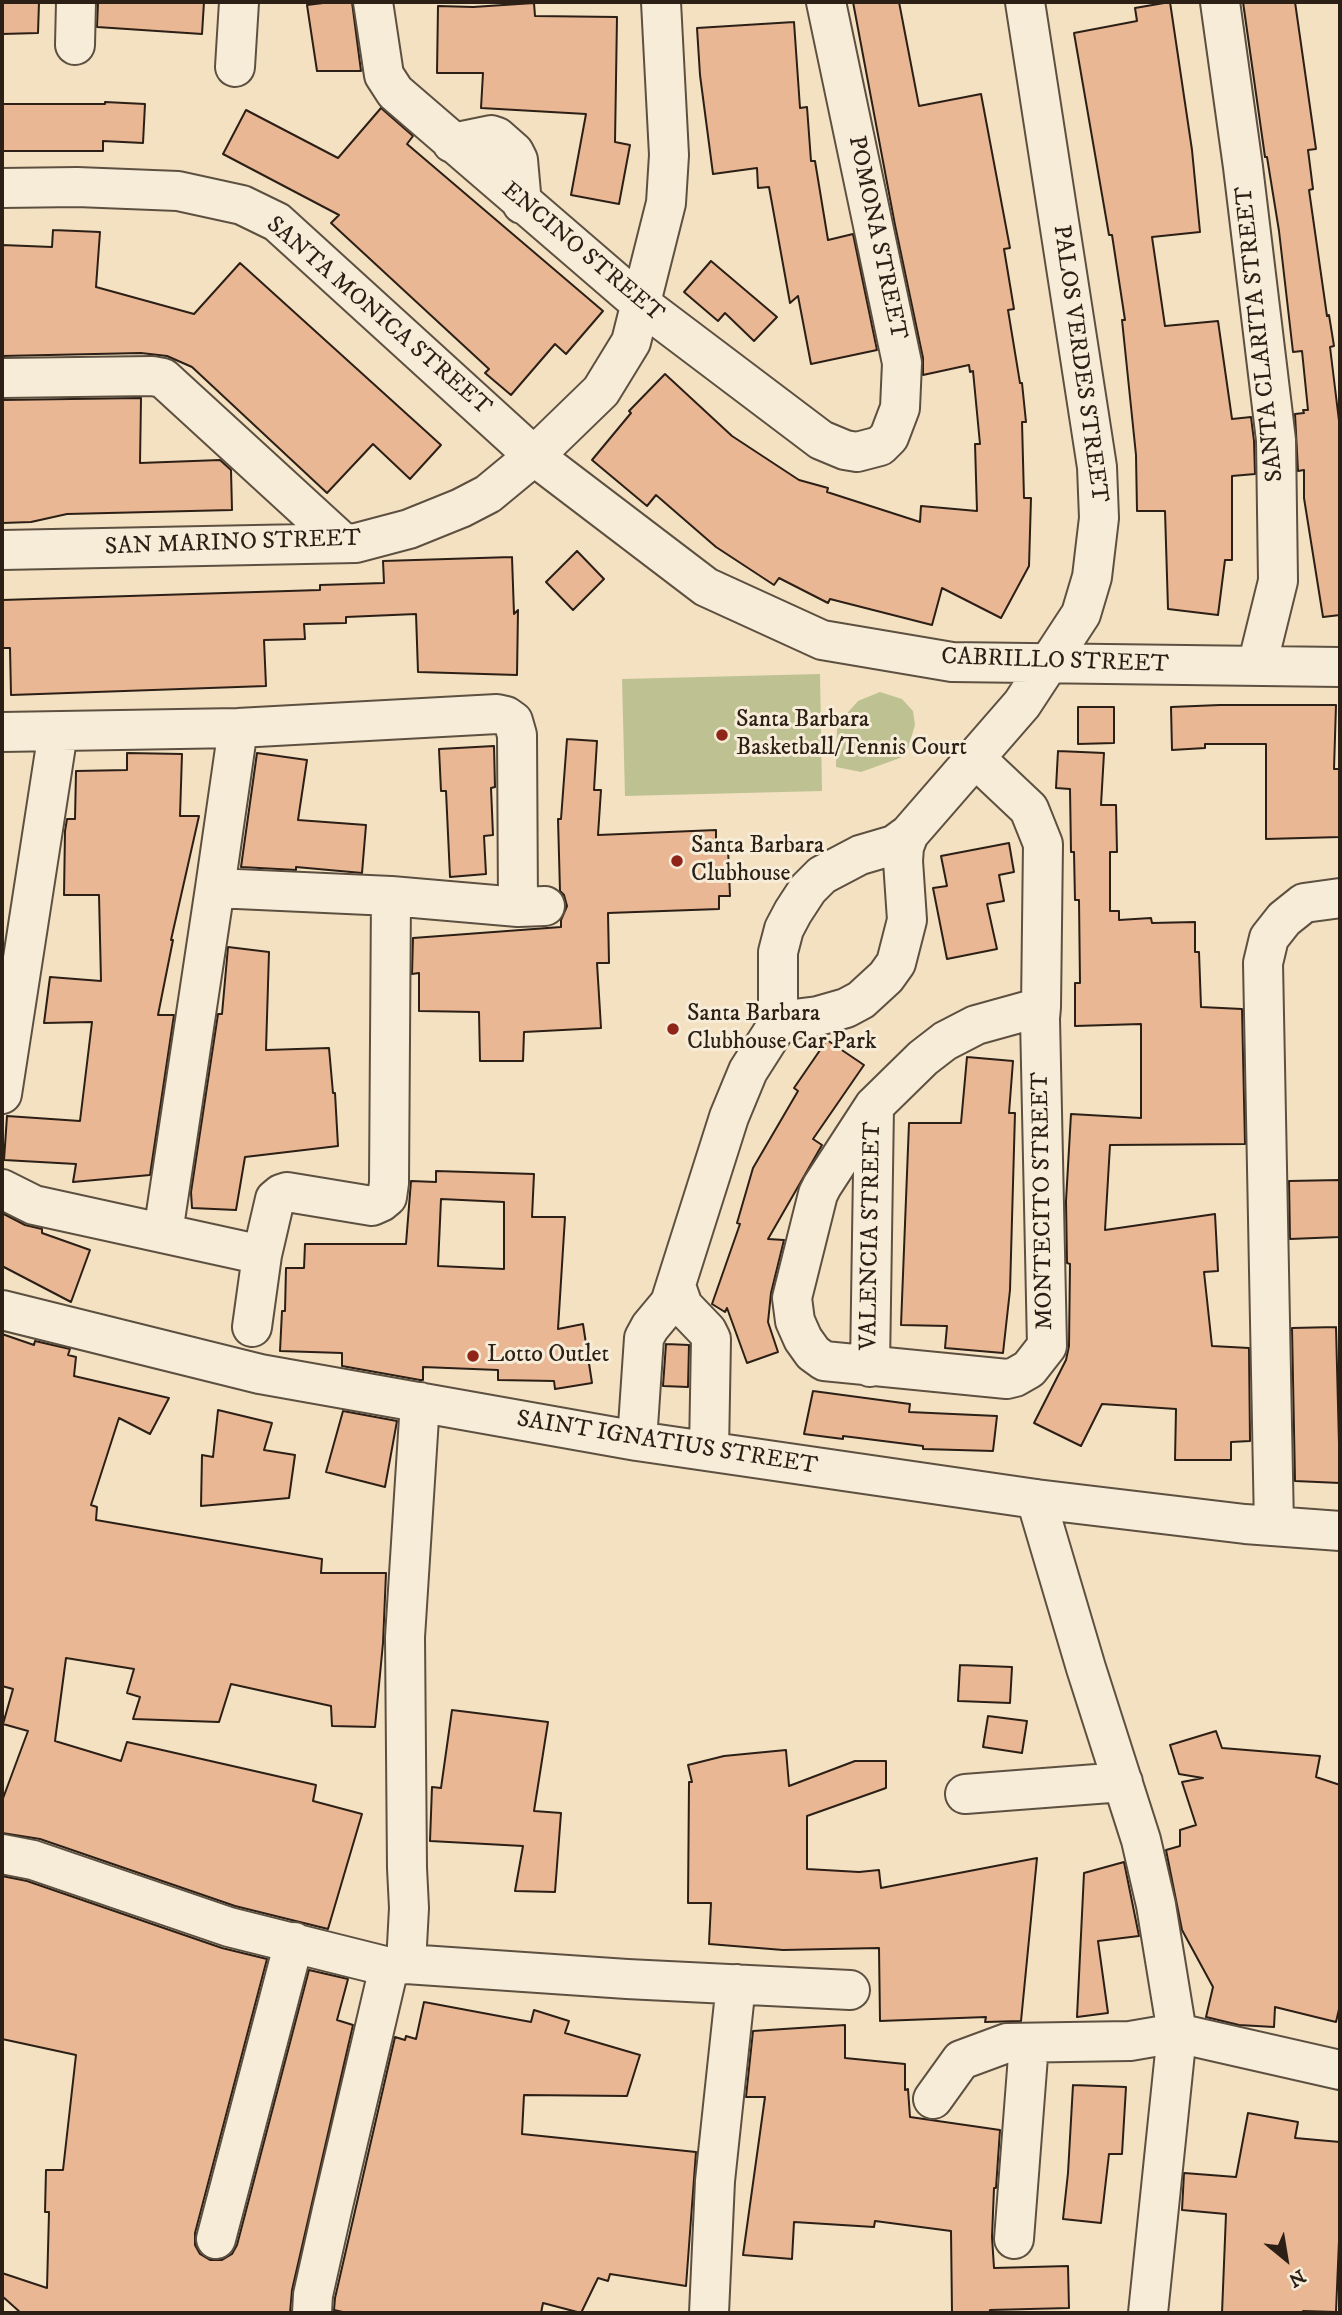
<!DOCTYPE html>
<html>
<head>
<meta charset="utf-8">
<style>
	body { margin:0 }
	#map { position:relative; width:1342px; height:2315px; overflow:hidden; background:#f3e1c2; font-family:"IM FELL DW Pica",serif }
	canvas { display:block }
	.frame { position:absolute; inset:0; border:4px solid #2b1f16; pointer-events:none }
	.north { position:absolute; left:1251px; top:2224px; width:70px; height:70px; -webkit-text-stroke:5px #f7ecd7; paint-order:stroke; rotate:150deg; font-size:19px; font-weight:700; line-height:28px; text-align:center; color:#2b1f16 }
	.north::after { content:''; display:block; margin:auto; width:24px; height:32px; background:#2b1f16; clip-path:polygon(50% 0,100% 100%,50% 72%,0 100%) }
</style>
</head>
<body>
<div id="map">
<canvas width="1342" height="2315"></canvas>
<div class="frame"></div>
<div class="north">N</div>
</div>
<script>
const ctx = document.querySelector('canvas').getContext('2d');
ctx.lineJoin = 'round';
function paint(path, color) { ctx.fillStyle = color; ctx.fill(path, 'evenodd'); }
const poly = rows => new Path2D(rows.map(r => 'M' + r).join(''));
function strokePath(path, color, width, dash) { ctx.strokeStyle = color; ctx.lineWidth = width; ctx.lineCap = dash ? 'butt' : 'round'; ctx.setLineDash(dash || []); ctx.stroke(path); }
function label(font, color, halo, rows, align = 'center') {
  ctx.font = font + ' "IM FELL DW Pica",serif'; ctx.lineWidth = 6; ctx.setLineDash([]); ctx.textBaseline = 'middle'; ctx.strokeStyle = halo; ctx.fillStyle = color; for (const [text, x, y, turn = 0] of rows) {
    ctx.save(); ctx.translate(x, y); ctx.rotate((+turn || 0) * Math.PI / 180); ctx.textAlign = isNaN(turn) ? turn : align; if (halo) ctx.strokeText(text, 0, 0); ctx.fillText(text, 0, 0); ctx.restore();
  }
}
paint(poly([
	[820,674,822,791,625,796,622,679],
	[880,692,902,699,913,711,915,725,908,748,900,758,861,772,836,767,837,727,842,719,858,701]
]), '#bec292');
const building = poly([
	[2,2,39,2,38,33,2,34,2,2],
	[98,2,204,2,202,34,97,27,98,2],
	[331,2,352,2,361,71,317,71,307,5,331,2],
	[853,2,899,2,919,106,981,94,1010,248,1004,249,1014,309,1008,310,1020,383,1022,383,1026,422,1022,422,1024,498,1031,498,1029,566,1001,618,942,588,932,625,830,599,828,603,779,578,774,585,716,547,656,495,647,506,592,460,631,413,629,411,665,374,732,436,799,480,828,488,827,492,920,522,921,506,977,511,975,444,980,444,973,371,970,372,969,365,923,375,923,358,895,225,853,2],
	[1170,2,1192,150,1200,232,1152,237,1165,326,1218,321,1232,419,1251,417,1254,441,1255,474,1232,476,1232,560,1225,560,1218,615,1168,609,1165,511,1137,511,1136,455,1122,320,1125,320,1112,235,1109,235,1074,33,1137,21,1135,8,1170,2],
	[1243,2,1295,2,1316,149,1308,150,1313,189,1309,190,1327,316,1329,315,1334,346,1330,347,1340,429,1340,615,1323,617,1304,498,1304,470,1298,471,1295,414,1304,413,1303,410,1308,410,1302,351,1293,352,1279,231,1267,157,1265,157,1243,2],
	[534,3,535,16,617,17,615,142,630,145,619,204,571,195,586,114,481,108,483,73,437,73,438,6,473,7,534,3],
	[794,22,800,108,807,107,811,161,815,161,828,240,853,234,877,350,811,364,798,296,790,303,769,187,758,188,757,168,713,174,700,75,697,28,794,22],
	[105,102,145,104,143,143,103,141,103,151,2,151,2,104,105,104,105,102],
	[381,108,413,136,407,144,603,311,566,354,555,344,511,395,485,373,489,369,331,223,339,215,223,154,246,110,338,158,381,108],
	[53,230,100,232,96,287,194,314,240,263,441,445,410,479,373,444,327,493,192,367,167,356,141,353,2,356,2,245,52,247,53,230],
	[711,261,777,317,754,341,725,313,718,321,684,292,711,261],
	[141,398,140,463,220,460,231,470,232,510,67,514,31,522,2,523,2,400,141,398],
	[577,551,604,579,573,610,546,582,577,551],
	[512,557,514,614,518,610,517,675,418,672,416,614,346,617,346,623,304,624,305,639,264,640,266,686,11,695,10,648,2,648,2,600,320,590,320,585,384,583,383,561,512,557],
	[1220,705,1336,705,1334,769,1340,769,1340,837,1266,839,1266,744,1205,744,1205,748,1172,750,1171,707,1220,705],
	[1078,707,1114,707,1114,743,1078,744,1078,707],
	[567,739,597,741,594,790,601,790,598,835,716,830,716,848,728,848,730,896,719,896,719,909,608,913,609,963,597,963,601,1028,524,1032,523,1061,480,1061,479,1012,419,1011,419,973,412,974,413,938,561,927,561,920,567,906,564,895,560,891,558,819,561,819,567,739],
	[494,746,495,787,491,788,493,835,484,836,486,874,450,877,446,791,441,791,439,749,494,746],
	[1058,751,1104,753,1101,805,1116,805,1117,852,1110,852,1110,911,1119,911,1119,920,1151,918,1152,923,1195,922,1195,952,1199,952,1201,1007,1242,1009,1245,1144,1110,1145,1105,1230,1215,1214,1218,1271,1204,1272,1212,1346,1249,1348,1250,1441,1231,1442,1231,1460,1175,1460,1176,1409,1102,1404,1081,1446,1034,1423,1066,1360,1069,1346,1070,1264,1067,1263,1066,1201,1071,1114,1141,1118,1141,1024,1075,1026,1075,983,1080,983,1079,900,1075,900,1074,852,1071,852,1070,789,1056,788,1058,751],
	[127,753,182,754,180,816,199,816,171,940,173,940,158,1015,174,1015,150,1175,73,1182,76,1164,4,1160,7,1116,80,1121,92,1022,44,1023,50,977,101,981,99,895,64,895,65,831,67,819,75,819,76,771,127,770,127,753],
	[257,753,307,760,298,820,366,825,362,873,296,867,296,870,241,867,257,753],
	[1009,843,1014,872,999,875,1004,901,987,904,997,949,947,959,933,888,947,886,941,856,1009,843],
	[228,947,269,952,266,1050,329,1048,333,1093,335,1093,338,1146,245,1157,236,1210,192,1208,191,1192,218,1014,222,1014,228,947],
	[827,1040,864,1065,813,1139,822,1145,768,1239,784,1240,771,1293,768,1322,778,1352,747,1363,727,1308,725,1312,712,1304,740,1224,737,1223,753,1168,798,1091,794,1088,827,1040],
	[967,1057,1013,1061,1009,1113,1015,1113,1010,1290,1003,1353,945,1348,947,1326,901,1325,909,1123,961,1123,967,1057],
	[436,1171,534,1174,532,1217,565,1217,558,1329,583,1324,592,1383,555,1389,554,1381,498,1380,498,1370,423,1367,423,1380,420,1380,342,1366,342,1353,280,1351,282,1311,285,1311,286,1268,304,1268,305,1244,406,1244,411,1181,436,1182,436,1171],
	[441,1199,504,1202,504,1269,438,1266,441,1199],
	[1340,1180,1340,1237,1290,1239,1289,1181,1340,1180],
	[2,1213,25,1225,42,1229,42,1233,90,1250,71,1302,2,1266,2,1213],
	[1336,1327,1340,1483,1295,1481,1292,1328,1336,1327],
	[2,1334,34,1345,35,1341,70,1349,68,1355,76,1357,74,1376,169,1398,150,1434,119,1418,91,1505,97,1507,96,1520,322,1559,321,1573,386,1573,383,1643,375,1727,332,1726,331,1706,231,1684,219,1722,133,1719,140,1697,127,1693,134,1669,66,1658,55,1741,121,1761,127,1742,316,1785,313,1801,362,1814,328,1929,235,1906,40,1839,2,1833,2,1801,28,1731,3,1724,13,1689,2,1686,2,1334],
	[666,1344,689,1345,688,1387,663,1386,666,1344],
	[813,1391,910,1404,909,1412,997,1416,993,1451,923,1449,923,1446,843,1436,843,1439,804,1434,813,1391],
	[218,1410,272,1423,264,1450,295,1455,289,1498,201,1506,202,1455,213,1457,218,1410],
	[343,1411,397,1421,385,1487,326,1472,343,1411],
	[960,1665,1012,1667,1010,1703,958,1701,960,1665],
	[452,1710,548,1722,534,1811,561,1813,555,1892,515,1891,523,1846,430,1841,432,1787,441,1788,452,1710],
	[988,1716,1027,1721,1022,1753,983,1747,988,1716],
	[1216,1731,1222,1748,1320,1756,1316,1777,1340,1785,1340,2005,1336,2022,1275,2007,1274,2027,1239,2025,1206,2017,1213,1987,1182,1930,1166,1850,1180,1846,1180,1830,1196,1825,1182,1782,1203,1778,1179,1774,1170,1745,1216,1731],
	[786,1750,789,1786,855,1761,886,1761,886,1788,807,1816,807,1869,859,1872,879,1870,881,1888,1037,1858,1021,2021,985,2022,986,2017,880,2021,879,1948,783,1950,709,1944,711,1903,688,1903,689,1782,692,1782,688,1765,724,1756,786,1750],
	[1124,1862,1139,1936,1098,1941,1108,2013,1077,2017,1084,1873,1124,1862],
	[2,1876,27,1881,222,1948,267,1959,195,2233,195,2245,200,2254,210,2260,222,2260,232,2254,237,2245,309,1970,348,1979,337,2020,353,2025,292,2290,290,2313,21,2313,2,2296,2,2273,47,2288,49,2212,45,2212,46,2170,63,2170,76,2055,2,2039,2,1876],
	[424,2002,531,2022,534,2010,569,2021,565,2033,640,2055,627,2096,524,2095,522,2134,696,2152,686,2286,610,2274,608,2281,598,2278,581,2313,543,2303,541,2313,347,2313,334,2310,335,2298,395,2037,405,2040,406,2036,416,2039,424,2002],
	[845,2025,845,2058,905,2064,905,2090,908,2089,910,2117,1000,2130,996,2188,994,2188,992,2237,994,2268,1068,2266,1069,2308,990,2310,989,2313,952,2313,951,2231,875,2221,874,2227,794,2222,792,2259,743,2255,765,2097,746,2097,753,2031,845,2025],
	[1073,2085,1126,2087,1122,2154,1109,2154,1101,2223,1063,2219,1068,2173,1073,2085],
	[1248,2113,1298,2122,1295,2138,1340,2142,1340,2217,1336,2312,1303,2311,1302,2313,1222,2313,1226,2214,1182,2210,1184,2173,1236,2177,1248,2113]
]);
paint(building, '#e9b794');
strokePath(building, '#2b1f16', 2);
const minor = poly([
	[373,2,384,75,395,92,641,304,821,440,845,450,857,452,880,446,889,437,900,408,902,363,826,2],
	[1220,2,1243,167,1276,440,1278,581,1257,666],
	[75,45,76,2],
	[235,67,239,2],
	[452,143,491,135,497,137,514,152,518,160,522,204],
	[2,188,77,187,178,191,242,205,277,222,534,456,706,587,822,640,952,662,1340,667],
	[2,378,152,376,163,378,343,543],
	[2,550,356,543,409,529,461,508,488,494,534,456,601,391,631,342,666,203,669,155,661,2],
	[2,732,238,728,497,714,506,716,513,721,517,735,518,907],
	[975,758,1029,809,1043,844,1041,1007,1040,1018,1047,1346,1029,1369,1015,1377,1007,1379,824,1361,813,1353,803,1339,795,1321,792,1298,818,1194,822,1186,874,1106,923,1058,945,1041,976,1025,1041,1007],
	[215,888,238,728],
	[776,1027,794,1019,818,1016,846,1008,861,1000,886,977,896,963,907,920,903,861,904,847,909,834],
	[2,1094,58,732],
	[2,1189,34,1205,262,1255,275,1199,281,1194,287,1192,372,1206,381,1202,387,1197,389,1183,391,896],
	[163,1233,215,888,391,896,518,907,545,906],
	[676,1286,683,1306,707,1331,711,1339,709,1451],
	[2,1310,260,1374,637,1441,1036,1499,1245,1524,1340,1531],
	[252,1327,262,1255],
	[870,1367,874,1106],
	[637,1441,644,1338,650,1327,670,1303,729,1117,748,1071,776,1027,778,1013,778,952,784,929,793,912,808,889,822,875,860,855,894,845,909,834,1022,704,1081,614,1092,577,1099,518,1097,467,1025,2],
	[1036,1499,1086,1668,1141,1840,1156,1905,1177,2033,1340,2070],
	[1274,1526,1263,963,1269,938,1284,919,1304,903,1340,898],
	[965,1794,1123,1782],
	[2,1854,33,1860,229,1927,389,1967,406,1964,627,1979,850,1990],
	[406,1964,409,1908,407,1868,405,1637,420,1402],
	[933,2099,961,2060,1007,2043,1130,2041,1177,2033,1148,2313],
	[216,2239,294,1942],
	[1014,2239,1029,2043],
	[312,2313,313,2295,332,2210,389,1967],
	[709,2313,715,2181,736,1984]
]);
strokePath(minor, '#5d5041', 42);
strokePath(minor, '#f7ecd7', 38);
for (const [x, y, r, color] of [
	[722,735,7,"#8f2418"],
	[677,861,7,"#8f2418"],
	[673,1029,7,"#8f2418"],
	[473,1356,7,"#8f2418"]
]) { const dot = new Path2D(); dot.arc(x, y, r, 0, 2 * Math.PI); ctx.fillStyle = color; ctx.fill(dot); strokePath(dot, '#f7ecd7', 2.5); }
label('24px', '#2b1f16', '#f7ecd7', [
	["POMONA STREET",876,238,78],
	["ENCINO STREET",582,253,40],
	["SANTA MONICA STREET",378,317,41],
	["SANTA CLARITA STREET",1261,334,-96],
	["PALOS VERDES STREET",1079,364,82],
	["SAN MARINO STREET",233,544,-2],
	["CABRILLO STREET",1055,662,2],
	["MONTECITO STREET",1044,1201,-91],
	["VALENCIA STREET",872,1236,-89],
	["SAINT IGNATIUS STREET",667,1444,9]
]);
label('24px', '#2b1f16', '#f7ecd7', [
	["Santa Barbara",736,721],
	["Basketball/Tennis Court",736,749],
	["Santa Barbara",691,847],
	["Clubhouse",691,875],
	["Santa Barbara",687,1015],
	["Clubhouse Car Park",687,1043],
	["Lotto Outlet",487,1356]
], 'left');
</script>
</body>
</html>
